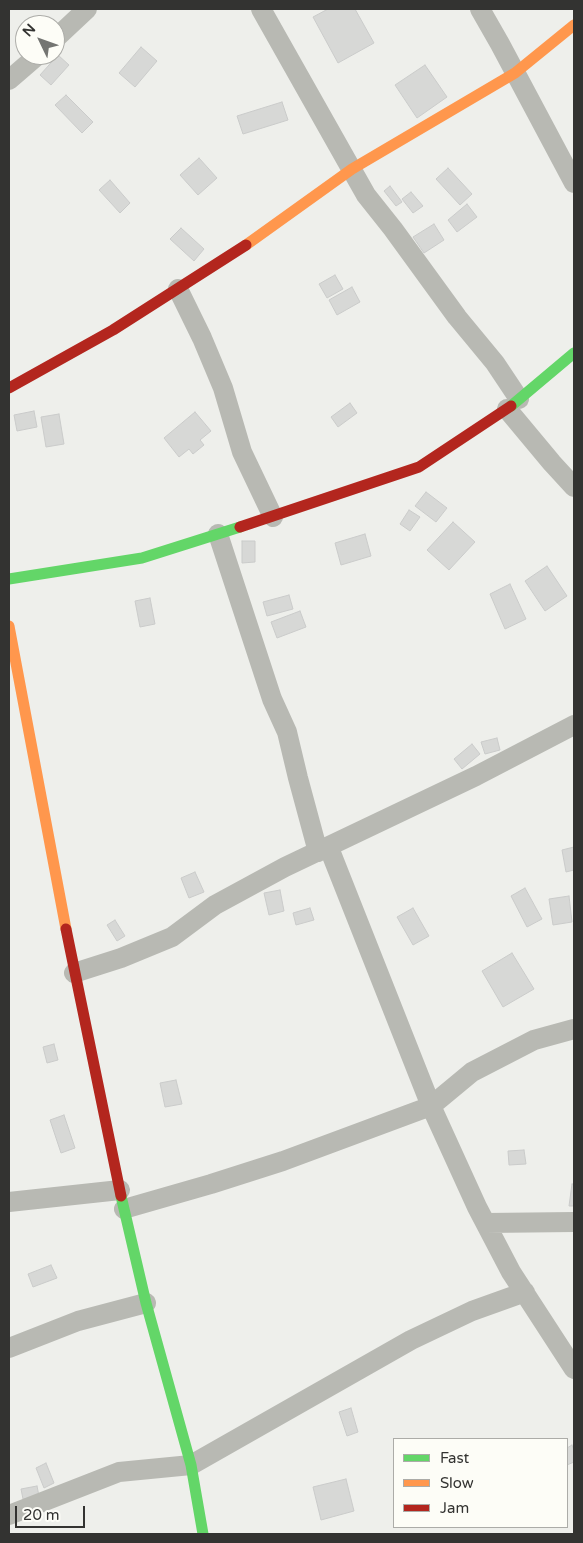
<!DOCTYPE html>
<html>
<head>
<meta charset="utf-8">
<style>
	body { margin:0 }
	#map { position:relative; width:583px; height:1543px; overflow:hidden; background:#eeefeb; font-family:"Varela Round",sans-serif }
	canvas { display:block }
	.frame { position:absolute; inset:0; border:10px solid #333331; pointer-events:none }
	.legend { position:absolute; left:393px; top:1438px; width:175px; height:90px; box-sizing:border-box; background:#fdfdf7; border:1px solid #acaca8; margin:0; padding:6px 9px; list-style:none; font-size:15px; color:#333331 }
	.legend li { display:flex; align-items:center; gap:10px; height:25px }
	.legend b { width:25px; border:1px solid #acaca8 }
	.north { position:absolute; left:15px; top:15px; width:50px; height:50px; box-sizing:border-box; background:#fdfdf7; border:1px solid #acaca8; border-radius:50%; rotate:312deg; font-size:14px; font-weight:700; line-height:20px; text-align:center; color:#333331 }
	.north::after { content:''; display:block; margin:auto; width:18px; height:22px; background:#747572; clip-path:polygon(50% 0,100% 100%,50% 72%,0 100%) }
	.scale { position:absolute; left:15px; top:1506px; width:70px; height:22px; box-sizing:border-box; border:2px solid #333331; border-top:0; padding-left:6px; font-size:15px; line-height:18px; white-space:nowrap; color:#333331; -webkit-text-stroke:4px #fdfdf7; paint-order:stroke }
</style>
</head>
<body>
<div id="map">
<canvas width="583" height="1543"></canvas>
<div class="frame"></div>
<ul class="legend">
<li><b style="height:6px;background:#63d668"></b>Fast</li>
<li><b style="height:6px;background:#ff974d"></b>Slow</li>
<li><b style="height:6px;background:#b3261e"></b>Jam</li>
</ul>
<div class="north">N</div>
<div class="scale">20 m</div>
</div>
<script>
const ctx = document.querySelector('canvas').getContext('2d');
ctx.lineJoin = 'round';
function paint(path, color) { ctx.fillStyle = color; ctx.fill(path, 'evenodd'); }
const poly = rows => new Path2D(rows.map(r => 'M' + r).join(''));
function strokePath(path, color, width, dash) { ctx.strokeStyle = color; ctx.lineWidth = width; ctx.lineCap = dash ? 'butt' : 'round'; ctx.setLineDash(dash || []); ctx.stroke(path); }
const building = poly([
	[328,9,355,9,374,43,338,63,313,17,328,9],
	[141,47,157,61,135,87,119,73,141,47],
	[58,55,69,65,51,85,40,75,58,55],
	[425,65,447,97,417,118,395,85,425,65],
	[66,95,93,122,82,133,55,105,66,95],
	[282,102,288,120,243,134,237,116,282,102],
	[199,158,217,178,198,195,180,175,199,158],
	[448,168,472,194,460,205,436,179,448,168],
	[110,180,130,203,120,213,99,190,110,180],
	[390,186,402,202,396,206,384,191,390,186],
	[411,192,423,206,413,213,402,199,411,192],
	[467,204,477,217,457,232,448,220,467,204],
	[434,224,444,240,424,253,413,237,434,224],
	[181,228,204,249,194,261,170,239,181,228],
	[335,275,343,289,327,298,319,284,335,275],
	[352,287,360,302,337,315,329,300,352,287],
	[350,403,357,413,338,427,331,417,350,403],
	[34,411,37,427,17,431,14,415,34,411],
	[195,412,211,431,200,440,204,445,193,454,189,449,179,457,164,438,195,412],
	[59,414,64,444,46,447,41,417,59,414],
	[426,492,447,508,436,522,415,506,426,492],
	[409,510,420,517,410,531,400,524,409,510],
	[453,522,475,542,449,570,427,550,453,522],
	[365,534,371,556,341,565,335,543,365,534],
	[242,541,255,541,255,562,242,563,242,541],
	[547,566,567,596,545,611,525,581,547,566],
	[510,584,526,619,505,629,490,594,510,584],
	[289,595,293,609,267,616,263,602,289,595],
	[150,598,155,624,140,627,135,601,150,598],
	[300,611,306,627,277,638,271,622,300,611],
	[497,738,500,750,485,754,481,742,497,738],
	[472,744,480,754,462,769,454,759,472,744],
	[574,847,574,870,566,872,562,850,574,847],
	[195,872,204,892,189,898,181,878,195,872],
	[525,888,542,919,527,927,511,896,525,888],
	[280,890,284,911,269,915,264,893,280,890],
	[569,896,572,922,553,925,549,899,569,896],
	[310,908,314,920,296,925,293,913,310,908],
	[413,908,429,936,413,945,397,917,413,908],
	[115,920,125,936,117,941,107,925,115,920],
	[512,953,534,989,503,1007,482,971,512,953],
	[54,1044,58,1060,47,1063,43,1047,54,1044],
	[176,1080,182,1104,165,1107,160,1083,176,1080],
	[64,1115,75,1148,61,1153,50,1120,64,1115],
	[524,1150,526,1164,509,1165,508,1151,524,1150],
	[572,1184,574,1184,574,1206,569,1206,572,1184],
	[51,1265,57,1278,33,1287,28,1274,51,1265],
	[351,1408,358,1432,347,1436,339,1412,351,1408],
	[572,1445,574,1450,574,1462,567,1465,567,1448,572,1445],
	[46,1463,54,1483,44,1488,36,1468,46,1463],
	[346,1479,354,1511,321,1520,313,1487,346,1479],
	[37,1486,39,1496,23,1499,21,1489,37,1486]
]);
paint(building, '#d7d8d6');
strokePath(building, '#cacbca', 1);
strokePath(poly([
	[261,9,366,195,393,229,457,317,495,363,519,399],
	[480,9,500,44,574,183],
	[55,39,87,9],
	[9,80,38,55],
	[178,289,202,338,223,388,242,452,273,517],
	[507,409,552,463,574,487],
	[218,534,272,699,287,732,298,778,318,852],
	[329,848,431,1106,477,1207,511,1272,574,1369],
	[74,973,121,958,172,937,215,905,285,867,476,776,574,725],
	[9,1202,120,1190],
	[124,1209,211,1184,283,1161,431,1106,472,1072,534,1040,574,1029],
	[486,1223,574,1222],
	[9,1348,78,1321,146,1303],
	[9,1515,119,1472,191,1465,411,1340,472,1311,525,1292]
]), '#b8b9b3', 20);
strokePath(poly([
	[511,406,574,353],
	[9,579,142,558,240,527],
	[121,1196,146,1303,191,1465,203,1534]
]), '#63d668', 11);
strokePath(poly([
	[246,245,352,169,515,73,574,25],
	[9,626,66,929]
]), '#ff974d', 11);
strokePath(poly([
	[9,388,113,330,246,245],
	[240,527,419,467,511,406],
	[66,929,121,1196]
]), '#b3261e', 11);
</script>
</body>
</html>
